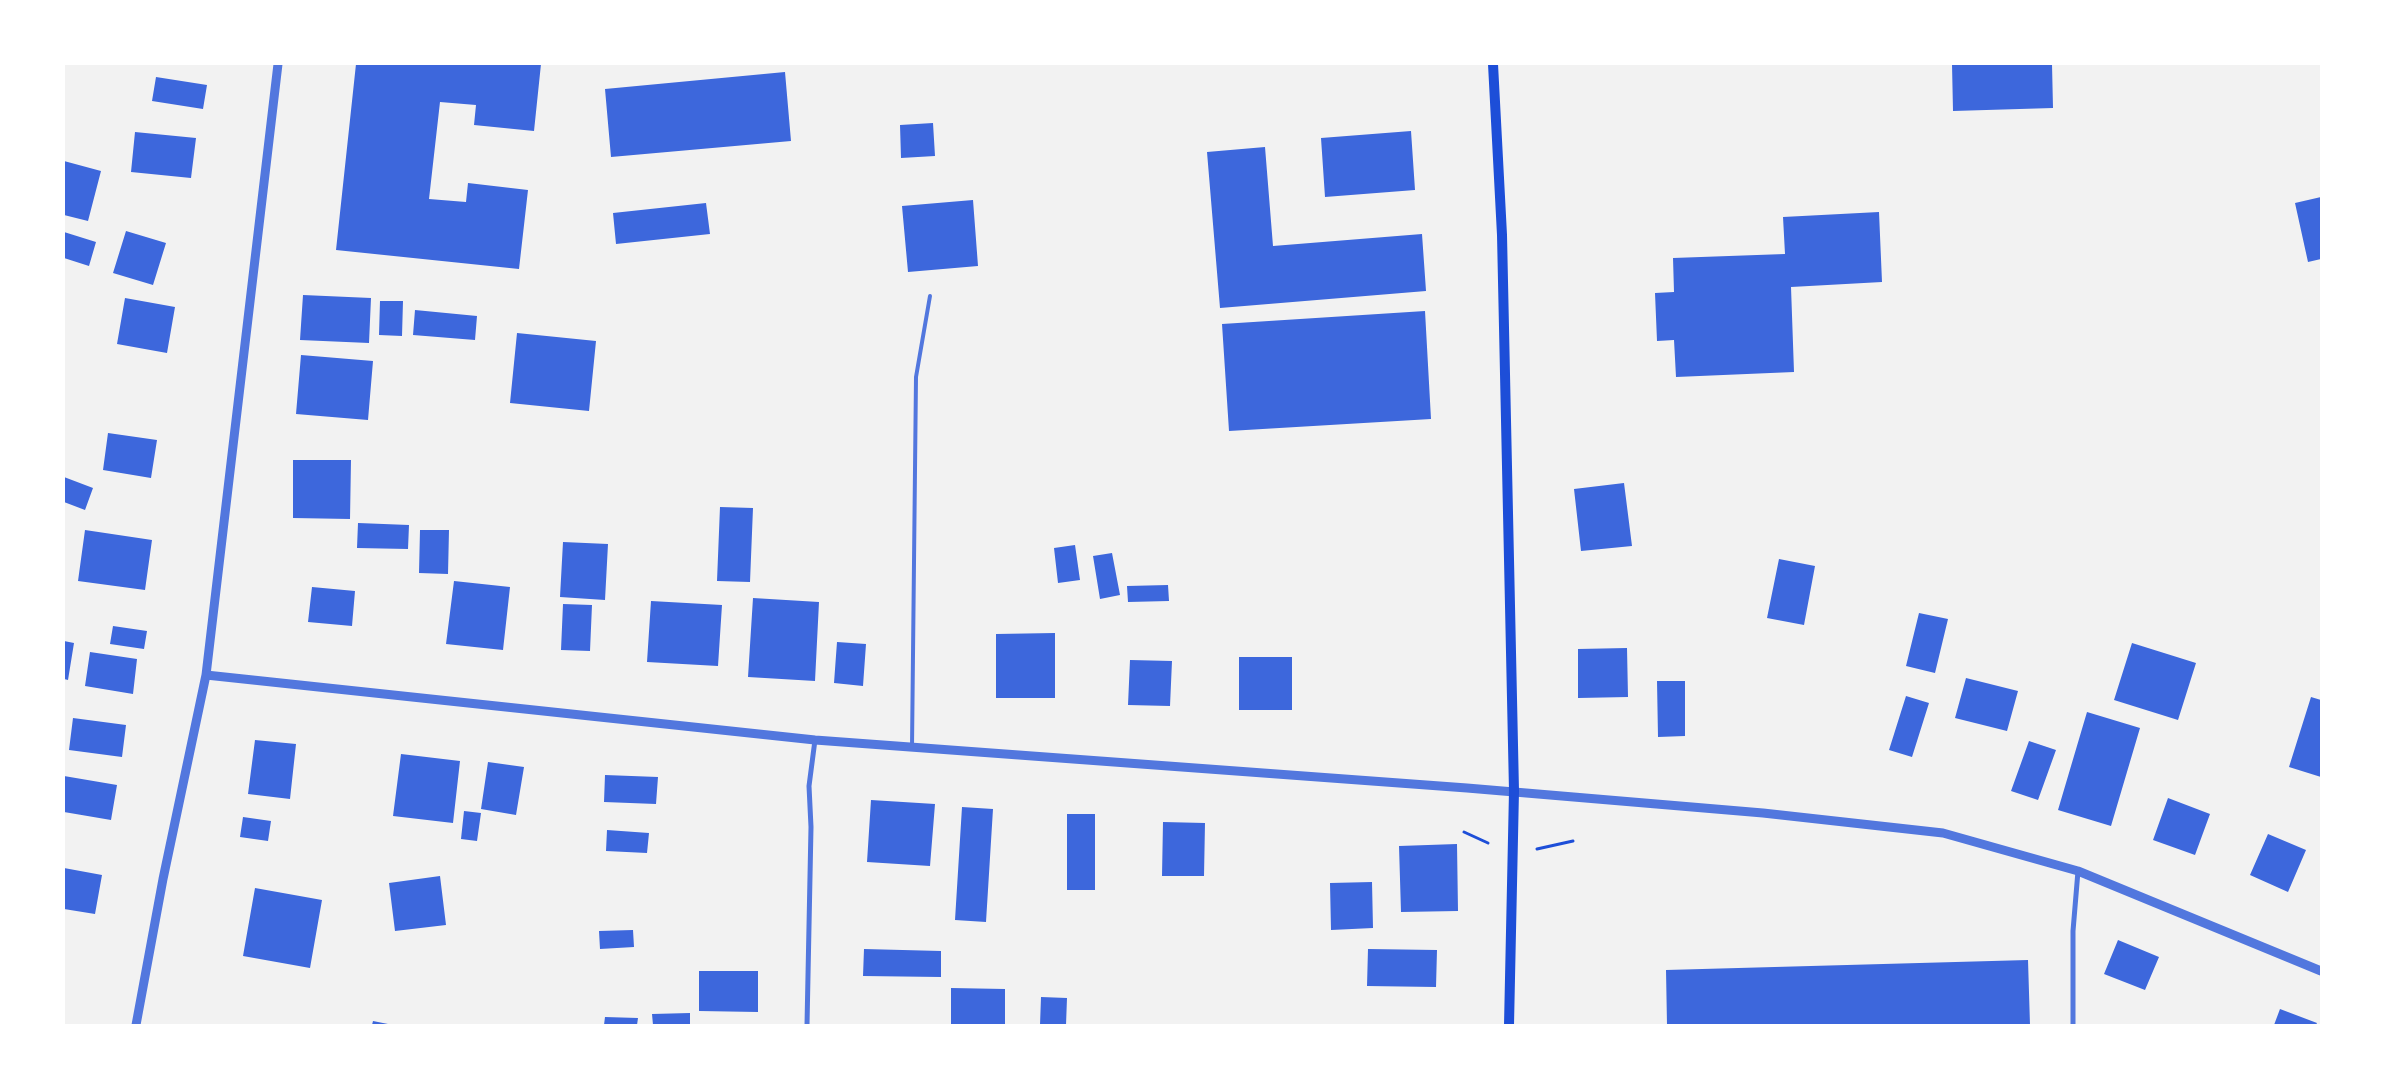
<!DOCTYPE html>
<html>
<head>
<meta charset="utf-8">
<style>
	body { margin:0 }
	#map { position:relative; width:2385px; height:1089px; overflow:hidden; background:#f2f2f2; font-family:"Source Sans 3",sans-serif }
	canvas { display:block }
	.frame { position:absolute; inset:0; border:65px solid #fff; pointer-events:none }
</style>
</head>
<body>
<div id="map">
<canvas width="2385" height="1089"></canvas>
<div class="frame"></div>
</div>
<script>
const ctx = document.querySelector('canvas').getContext('2d');
ctx.lineJoin = 'round';
function paint(path, color) { ctx.fillStyle = color; ctx.fill(path, 'evenodd'); }
const poly = rows => new Path2D(rows.map(r => 'M' + r).join(''));
function strokePath(path, color, width, dash) { ctx.strokeStyle = color; ctx.lineWidth = width; ctx.lineCap = dash ? 'butt' : 'round'; ctx.setLineDash(dash || []); ctx.stroke(path); }
paint(poly([
	[356,64,541,64,534,131,474,125,476,105,440,102,429,199,466,202,468,183,528,190,519,269,336,250],
	[1952,64,2052,64,2053,108,1953,111],
	[785,72,791,141,611,157,605,89],
	[156,77,207,85,203,109,152,101],
	[933,123,935,156,901,158,900,125],
	[1411,131,1415,190,1325,197,1321,138],
	[135,132,196,138,191,178,131,172],
	[1265,147,1273,246,1422,234,1426,291,1220,308,1207,152],
	[64,161,101,171,88,221,64,215],
	[2321,197,2321,259,2308,262,2295,203],
	[973,200,978,266,908,272,902,206],
	[706,203,710,234,616,244,613,213],
	[1879,212,1882,282,1791,287,1794,372,1676,377,1674,340,1657,341,1655,293,1674,292,1673,258,1785,254,1783,217],
	[126,231,166,243,153,285,113,273],
	[64,232,96,242,89,266,64,258],
	[303,295,371,298,369,343,300,340],
	[125,298,175,307,167,353,117,344],
	[380,301,403,301,402,336,379,335],
	[415,310,477,316,475,340,413,335],
	[1425,311,1431,419,1229,431,1222,324],
	[517,333,596,341,589,411,510,403],
	[301,355,373,361,368,420,296,414],
	[108,433,157,440,151,478,103,470],
	[293,460,351,460,350,519,293,518],
	[64,477,93,488,85,510,64,502],
	[1624,483,1632,546,1581,551,1574,489],
	[720,507,753,508,750,582,717,581],
	[358,523,409,525,408,549,357,548],
	[85,530,152,540,145,590,78,581],
	[420,530,449,530,448,574,419,573],
	[563,542,608,544,605,600,560,597],
	[1075,545,1080,580,1058,583,1054,548],
	[1112,553,1120,595,1100,599,1093,556],
	[1779,559,1815,566,1804,625,1767,618],
	[454,581,510,587,503,650,446,644],
	[1168,585,1169,601,1128,602,1127,586],
	[312,587,355,591,352,626,308,622],
	[753,598,819,602,815,681,748,677],
	[651,601,722,605,718,666,647,662],
	[563,604,592,605,590,651,561,650],
	[1919,613,1948,619,1935,673,1906,666],
	[113,626,147,631,144,649,110,644],
	[1055,633,1055,698,996,698,996,634],
	[64,641,74,643,68,680,64,679],
	[837,642,866,644,863,686,834,683],
	[2132,643,2196,663,2178,720,2114,700],
	[1627,648,1628,697,1578,698,1578,649],
	[90,652,137,659,133,694,85,686],
	[1239,657,1292,657,1292,710,1239,710],
	[1130,660,1172,661,1170,706,1128,705],
	[1966,678,2018,691,2007,731,1955,718],
	[1657,681,1685,681,1685,736,1658,737],
	[1906,696,1929,703,1912,757,1889,750],
	[2311,697,2321,700,2321,777,2289,767],
	[2087,712,2140,728,2111,826,2058,810],
	[73,718,126,725,122,757,69,750],
	[255,740,296,744,290,799,248,794],
	[2029,741,2056,750,2038,800,2011,791],
	[401,754,460,761,453,823,393,816],
	[488,762,524,767,516,815,481,809],
	[605,775,658,777,656,804,604,802],
	[64,776,117,785,111,820,64,812],
	[2168,798,2210,814,2195,855,2153,840],
	[871,800,935,804,930,866,867,862],
	[962,807,993,809,986,922,955,920],
	[464,811,481,813,477,841,461,839],
	[1067,814,1095,814,1095,890,1067,890],
	[243,817,271,821,268,841,240,837],
	[1163,822,1205,823,1204,876,1162,876],
	[607,830,649,833,647,853,606,851],
	[2268,834,2306,850,2288,892,2250,875],
	[1457,844,1458,911,1401,912,1399,846],
	[64,868,102,875,95,914,64,909],
	[440,876,446,925,395,931,389,883],
	[1372,882,1373,928,1331,930,1330,883],
	[255,888,322,900,310,968,243,956],
	[633,930,634,947,600,949,599,931],
	[2118,940,2159,957,2145,990,2104,974],
	[864,949,941,951,941,977,863,976],
	[1368,949,1437,950,1436,987,1367,986],
	[2028,960,2030,1025,1667,1025,1666,970],
	[699,971,758,971,758,1012,699,1011],
	[951,988,1005,989,1005,1025,951,1025],
	[1041,997,1067,998,1066,1025,1040,1025],
	[2280,1009,2317,1023,2316,1025,2274,1025],
	[690,1013,690,1025,653,1025,652,1014],
	[605,1017,638,1018,637,1025,604,1025],
	[373,1021,388,1024,388,1025,372,1025]
]), '#3d67dc');
strokePath(poly([
	[1464,832,1488,843],
	[1537,849,1573,841]
]), '#1d4ed8', 3);
strokePath(poly([
	[912,747,916,377,930,296]
]), '#5277de', 4);
strokePath(poly([
	[807,1025,811,827,809,786,815,740],
	[2073,1025,2073,931,2078,871]
]), '#5277de', 5);
strokePath(poly([
	[206,675,815,740,1467,788,1763,813,1943,833,2078,871,2321,971],
	[136,1025,163,879,206,675,278,64]
]), '#5277de', 9);
strokePath(poly([
	[1493,64,1502,235,1514,791,1509,1025]
]), '#1d4ed8', 10);
</script>
</body>
</html>
